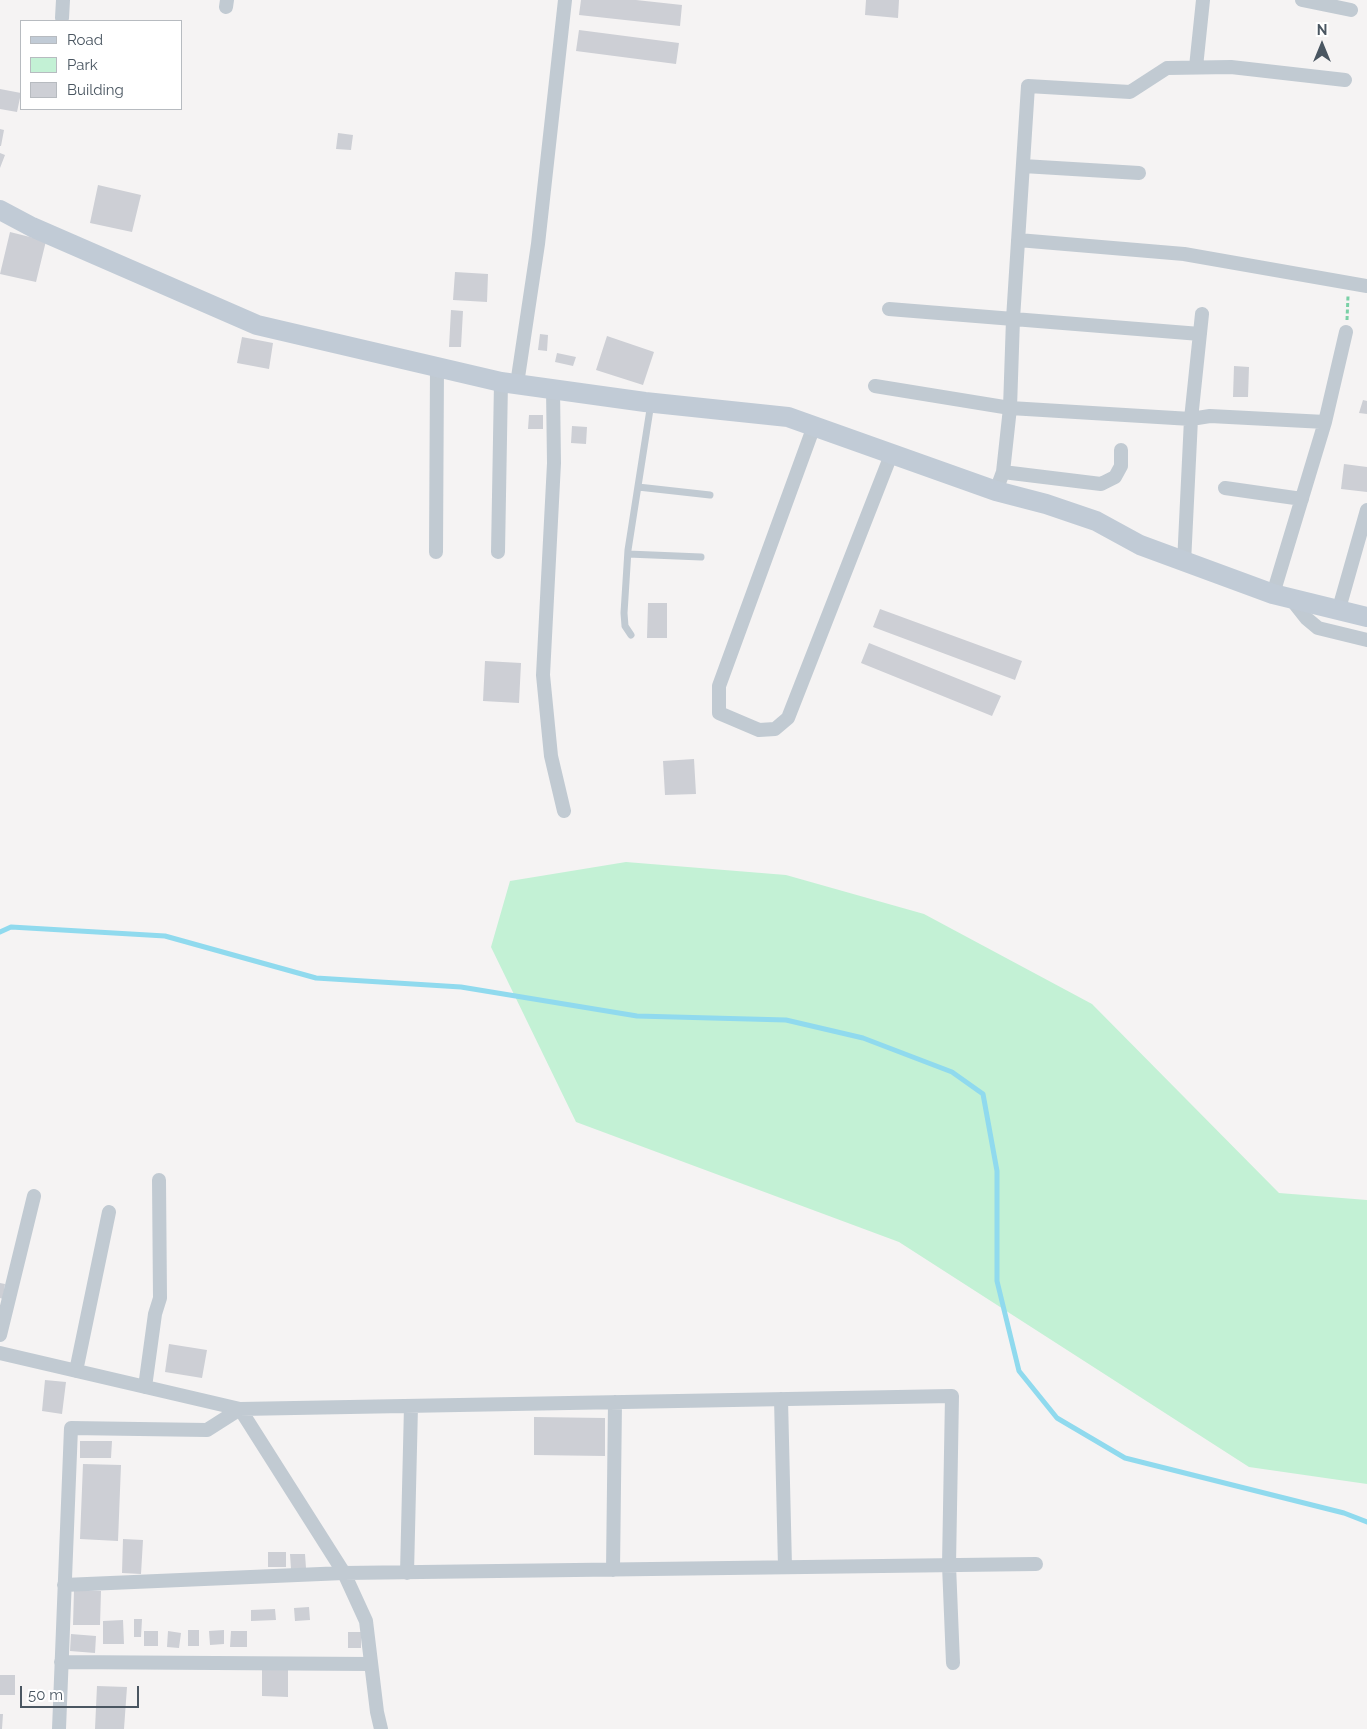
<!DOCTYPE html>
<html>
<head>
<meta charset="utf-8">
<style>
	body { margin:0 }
	#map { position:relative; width:1367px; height:1729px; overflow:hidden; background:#f5f3f3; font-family:Raleway,sans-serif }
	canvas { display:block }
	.legend { position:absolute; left:20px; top:20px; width:162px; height:90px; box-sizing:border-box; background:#fff; border:1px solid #b7bbc0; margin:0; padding:6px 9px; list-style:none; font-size:15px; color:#4a5661 }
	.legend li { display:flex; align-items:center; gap:10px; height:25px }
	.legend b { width:25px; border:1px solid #b7bbc0 }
	.north { position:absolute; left:1297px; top:20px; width:50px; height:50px; -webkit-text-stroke:4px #fff; paint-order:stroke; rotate:0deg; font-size:14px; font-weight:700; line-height:20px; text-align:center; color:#4a5661 }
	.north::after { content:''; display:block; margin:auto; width:18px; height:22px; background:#4a5661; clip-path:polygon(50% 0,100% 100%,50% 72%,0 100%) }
	.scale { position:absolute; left:20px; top:1686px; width:119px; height:22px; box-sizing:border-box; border:2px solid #4a5661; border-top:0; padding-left:6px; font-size:15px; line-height:18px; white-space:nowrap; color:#4a5661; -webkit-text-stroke:4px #fff; paint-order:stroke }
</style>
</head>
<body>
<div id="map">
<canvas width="1367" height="1729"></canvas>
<ul class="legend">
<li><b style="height:6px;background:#c1cbd6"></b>Road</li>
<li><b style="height:14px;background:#c3f1d5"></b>Park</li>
<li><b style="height:14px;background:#cdcfd5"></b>Building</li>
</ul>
<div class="north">N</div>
<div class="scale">50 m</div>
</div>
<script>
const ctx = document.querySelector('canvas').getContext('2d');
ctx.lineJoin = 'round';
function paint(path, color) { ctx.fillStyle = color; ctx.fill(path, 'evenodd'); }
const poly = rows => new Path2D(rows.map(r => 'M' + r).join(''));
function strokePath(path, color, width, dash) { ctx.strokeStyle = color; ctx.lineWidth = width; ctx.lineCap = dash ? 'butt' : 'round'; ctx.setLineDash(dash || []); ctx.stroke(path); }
paint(poly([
	[626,862,786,875,924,914,1092,1004,1279,1193,1367,1200,1367,1484,1249,1467,899,1242,576,1122,491,947,510,881]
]), '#c3f1d5');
strokePath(poly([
	[0,932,11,927,165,936,316,978,461,987,637,1016,786,1020,863,1038,952,1072,983,1094,997,1171,997,1281,1019,1371,1057,1418,1125,1458,1344,1513,1367,1522]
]), '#90daee', 5);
paint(poly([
	[581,0,636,0,682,5,680,26,579,15],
	[866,0,899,0,898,18,865,15],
	[579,30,679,43,676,64,576,51],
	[0,89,21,93,17,112,0,109],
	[0,129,4,130,1,146,0,146],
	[338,133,353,135,351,150,336,149],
	[0,153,5,155,0,168],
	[98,185,141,195,132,232,90,223],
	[10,232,46,241,36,282,0,274],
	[455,272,488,274,487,302,453,300],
	[451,310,463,311,461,347,449,347],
	[540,334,548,335,547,351,538,350],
	[607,336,654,352,643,385,596,370],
	[242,337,273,343,269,369,237,363],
	[557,353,576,357,573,366,555,362],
	[1234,366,1249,367,1248,397,1233,397],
	[1363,400,1367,401,1367,414,1359,413],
	[529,415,543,415,543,429,528,429],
	[572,426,587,427,586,444,571,443],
	[1344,464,1367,467,1367,492,1341,489],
	[648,603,667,603,667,638,647,638],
	[880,609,1022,661,1015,680,873,627],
	[869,643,1001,696,992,716,861,663],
	[485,661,521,663,519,703,483,701],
	[694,759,696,794,665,795,663,761],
	[0,1283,5,1284,3,1299,0,1298],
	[169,1344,207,1350,202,1378,165,1372],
	[45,1380,66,1382,62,1414,42,1411],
	[534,1417,605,1418,605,1456,534,1455],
	[80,1441,112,1441,111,1458,80,1458],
	[83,1464,121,1465,118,1541,80,1539],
	[123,1539,143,1540,141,1574,122,1573],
	[268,1552,286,1552,286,1567,268,1567],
	[290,1554,305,1554,306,1568,291,1569],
	[74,1590,101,1591,100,1625,73,1625],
	[309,1607,310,1620,295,1621,294,1608],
	[275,1609,276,1620,251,1621,251,1610],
	[134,1619,142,1619,141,1637,134,1637],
	[123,1620,124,1644,103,1644,103,1621],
	[188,1630,199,1630,199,1646,188,1646],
	[224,1630,224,1644,210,1645,209,1631],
	[144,1631,158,1631,158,1646,144,1646],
	[168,1631,181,1633,179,1648,167,1647],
	[231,1631,247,1631,247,1647,230,1647],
	[348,1632,361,1632,361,1648,348,1648],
	[71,1634,96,1636,95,1653,70,1651],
	[262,1667,288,1667,288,1697,262,1696],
	[0,1675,15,1675,15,1695,0,1695],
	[97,1686,127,1687,124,1729,95,1729],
	[0,1714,3,1714,2,1729,0,1729]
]), '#cdcfd5');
strokePath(poly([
	[1347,320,1348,296]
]), '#7ad0a6', 3, [4, 2.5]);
strokePath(poly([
	[638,487,710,495],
	[628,554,701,557],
	[631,635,625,626,624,613,628,550,651,403]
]), '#c1cad2', 7);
strokePath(poly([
	[1302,0,1351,10],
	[226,7,227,0],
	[62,18,63,0],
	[1196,67,1203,0],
	[1023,166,1139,173],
	[1018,240,1184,254,1367,286],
	[889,309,1200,334],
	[517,384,538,244,565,0],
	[875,386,1010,408,1191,419,1210,416,1325,422],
	[553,389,554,463,543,675,551,756,564,811],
	[814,426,719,686,719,713,759,730,775,729,788,718,891,455],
	[1003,472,1101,484,1115,477,1121,466,1121,450],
	[1225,488,1302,499],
	[996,491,1003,472,1010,408,1013,319,1028,86,1130,92,1167,68,1231,67,1345,80],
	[436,552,437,367],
	[498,552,501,382],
	[1184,563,1191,419,1202,314],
	[1273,594,1325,422,1346,332],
	[1291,599,1306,618,1318,628,1367,640],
	[1338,612,1367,510],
	[0,1335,34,1196],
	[0,1353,240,1409,952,1396,949,1565,953,1663],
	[76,1371,109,1212],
	[145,1387,155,1314,160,1298,159,1180],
	[781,1399,785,1567],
	[613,1570,615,1402],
	[407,1573,411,1406],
	[64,1585,344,1573,1036,1564],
	[61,1662,370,1664],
	[59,1729,71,1428,207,1430,240,1409,344,1573,366,1621,377,1712,381,1729]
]), '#c1cad2', 14);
strokePath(poly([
	[0,210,32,227,257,325,501,382,645,402,788,417,996,491,1046,504,1096,521,1140,545,1273,594,1367,617]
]), '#c1cbd6', 20);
</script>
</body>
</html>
